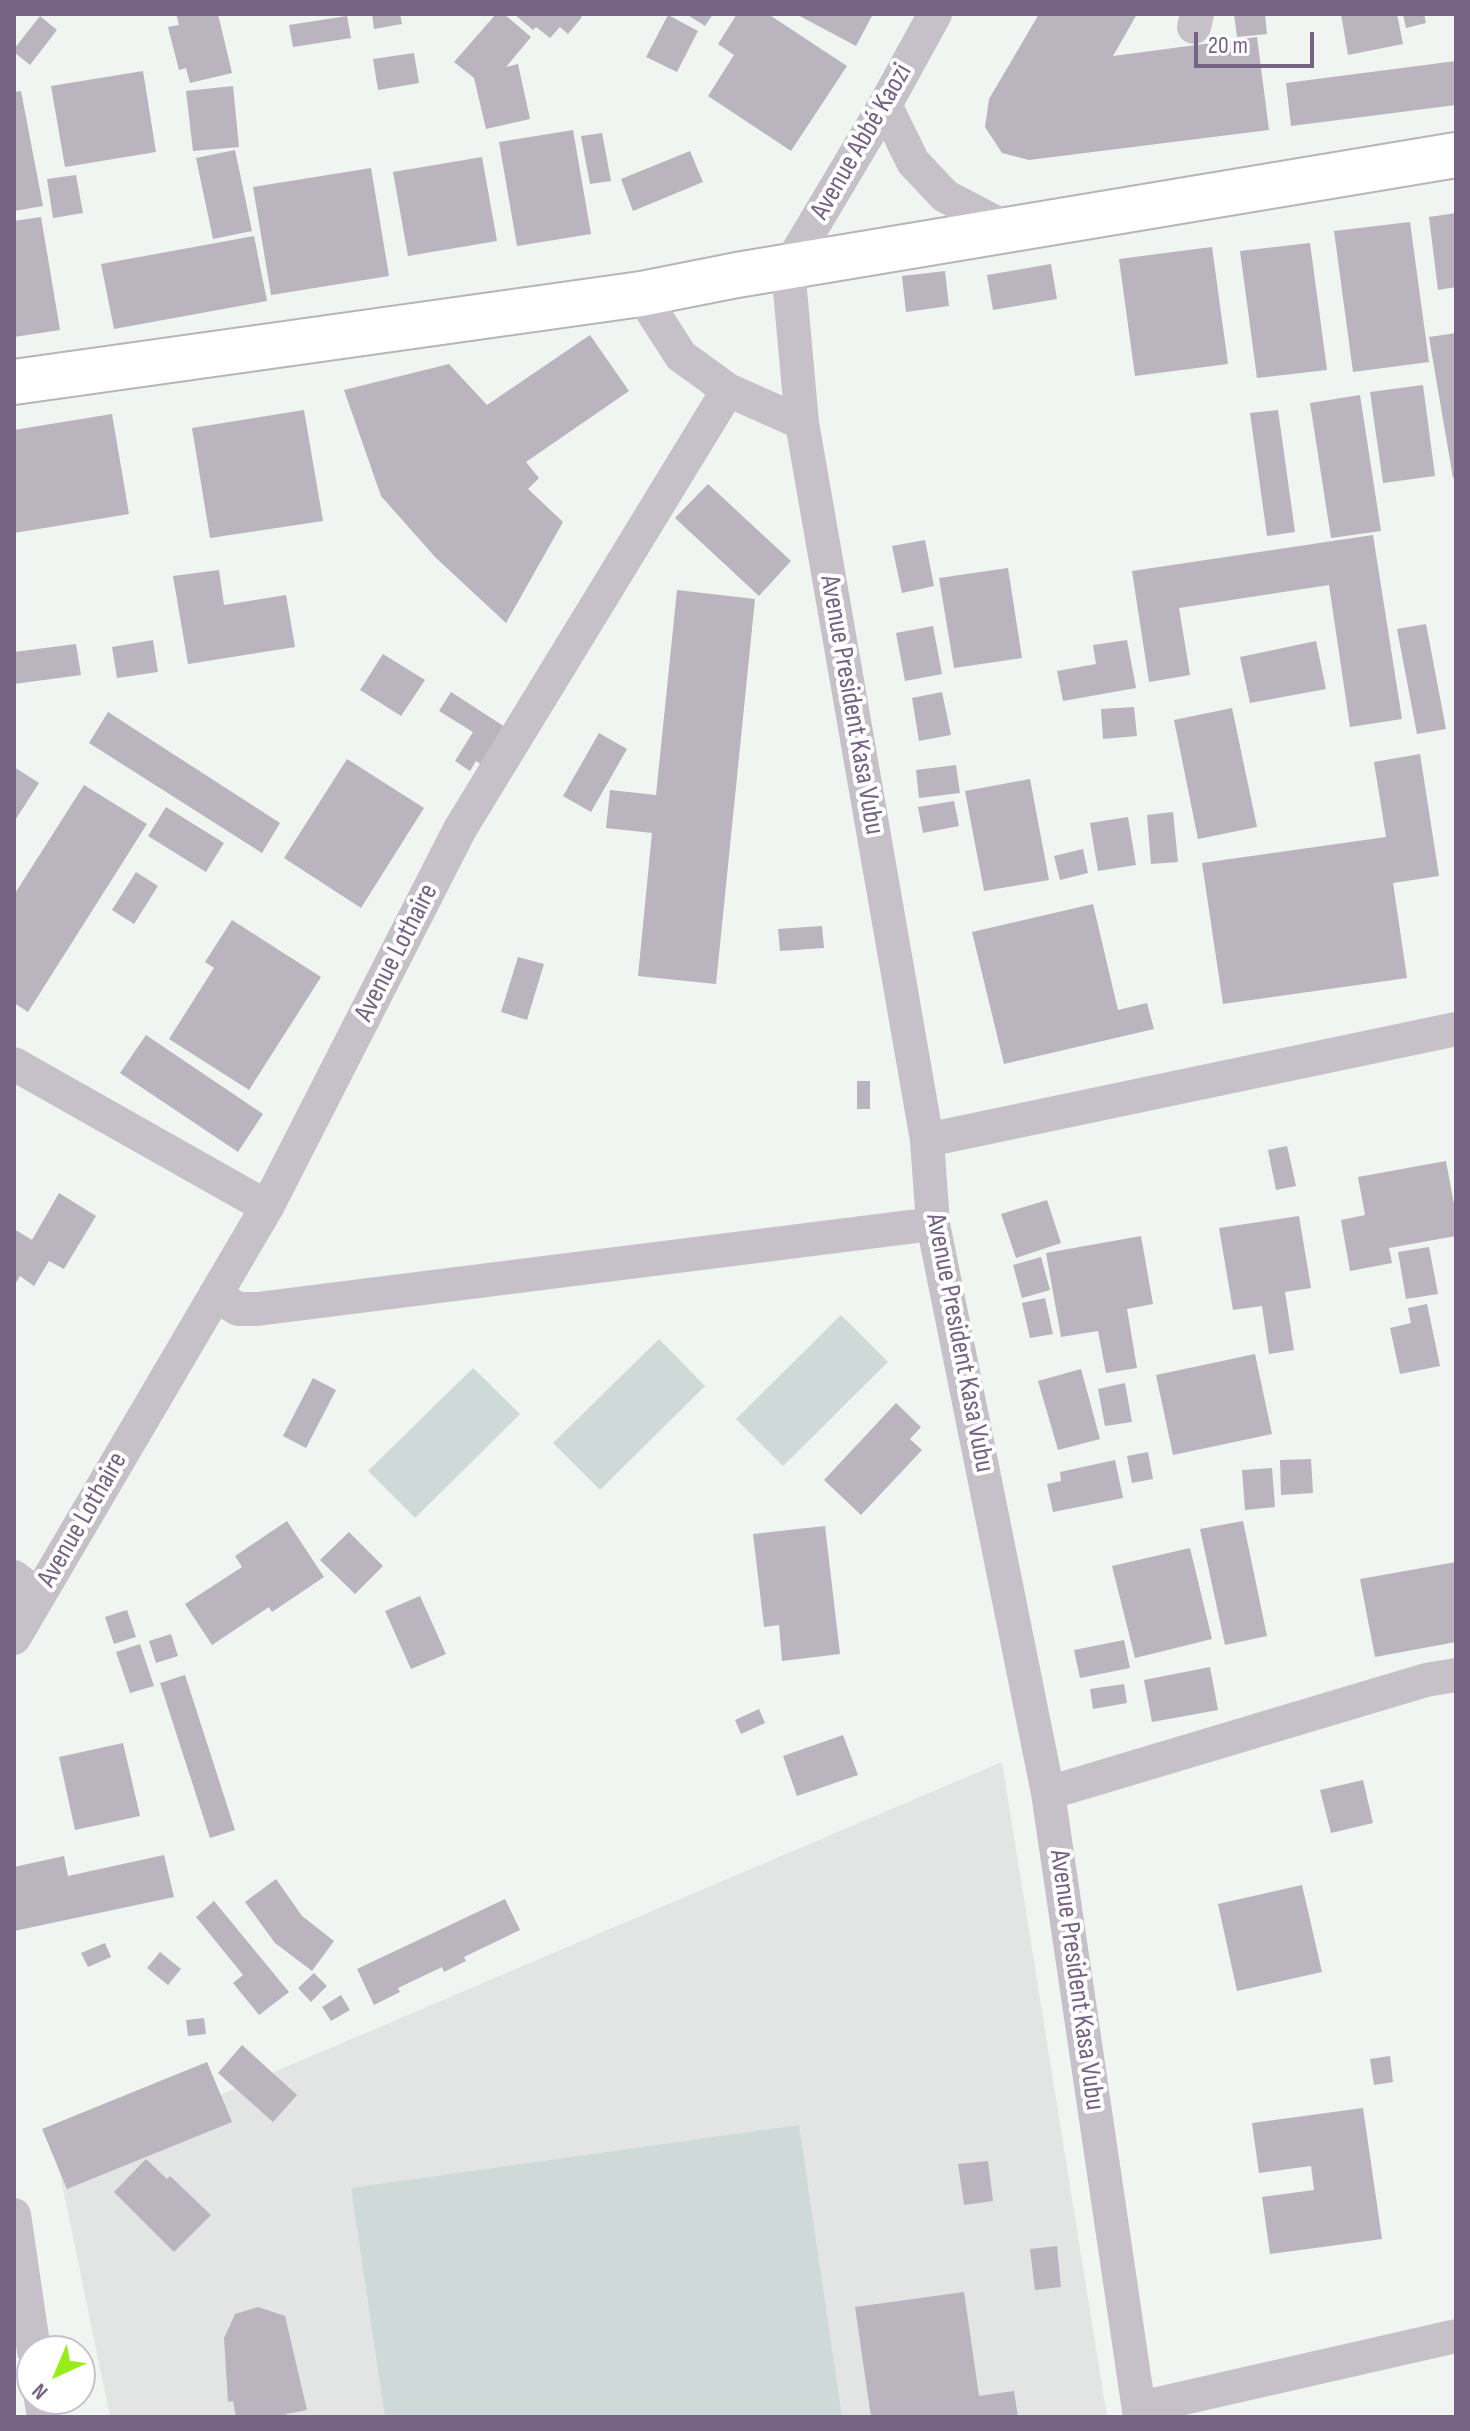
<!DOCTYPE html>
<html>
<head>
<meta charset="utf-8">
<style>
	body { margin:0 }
	#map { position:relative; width:1470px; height:2431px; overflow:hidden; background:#f0f5f1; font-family:"Sofia Sans Condensed",sans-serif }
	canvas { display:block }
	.frame { position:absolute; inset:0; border:16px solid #766283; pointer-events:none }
	.north { position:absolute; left:16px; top:2335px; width:80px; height:80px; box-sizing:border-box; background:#fff; border:2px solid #c8c0cd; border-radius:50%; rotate:224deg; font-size:22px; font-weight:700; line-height:32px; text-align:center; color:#766283 }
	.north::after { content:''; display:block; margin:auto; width:28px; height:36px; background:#96ed18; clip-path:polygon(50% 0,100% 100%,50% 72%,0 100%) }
	.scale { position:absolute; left:1194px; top:32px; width:120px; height:36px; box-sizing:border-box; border:4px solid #766283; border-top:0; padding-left:10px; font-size:24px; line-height:28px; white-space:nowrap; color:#766283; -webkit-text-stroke:6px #fff; paint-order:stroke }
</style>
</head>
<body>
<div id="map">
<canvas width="1470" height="2431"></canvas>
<div class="frame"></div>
<div class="north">N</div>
<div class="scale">20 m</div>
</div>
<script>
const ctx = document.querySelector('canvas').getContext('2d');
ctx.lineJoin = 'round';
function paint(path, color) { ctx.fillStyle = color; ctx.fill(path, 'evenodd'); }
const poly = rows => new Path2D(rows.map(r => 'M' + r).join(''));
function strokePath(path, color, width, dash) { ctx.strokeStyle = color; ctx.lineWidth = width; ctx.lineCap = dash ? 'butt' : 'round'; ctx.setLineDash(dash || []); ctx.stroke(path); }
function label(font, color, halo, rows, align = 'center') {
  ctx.font = font + ' "Sofia Sans Condensed",sans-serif'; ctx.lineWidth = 8; ctx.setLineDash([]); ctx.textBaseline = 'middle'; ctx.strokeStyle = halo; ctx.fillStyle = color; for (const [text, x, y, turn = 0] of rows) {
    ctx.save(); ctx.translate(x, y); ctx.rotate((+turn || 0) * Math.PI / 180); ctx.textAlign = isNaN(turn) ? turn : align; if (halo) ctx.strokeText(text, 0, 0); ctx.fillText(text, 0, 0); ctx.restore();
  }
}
paint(poly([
	[1002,1762,1107,2417,110,2417,58,2164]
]), '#e3e5e4');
paint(poly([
	[841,1315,888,1362,783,1466,736,1419],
	[659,1339,705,1386,600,1490,553,1443],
	[473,1368,520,1414,415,1518,368,1471],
	[799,2125,842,2417,385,2417,351,2188]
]), '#cfdad8');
paint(poly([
	[176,14,218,14,232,73,190,83,186,68,179,70,168,27,179,25],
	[372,14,400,14,402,24,374,29],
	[496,14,504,14,531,37,506,67,518,64,530,119,486,129,474,78,454,62],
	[514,14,578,14,582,17,568,34,560,27,550,38,536,27,533,30],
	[686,14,713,14,705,26],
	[737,14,768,14,847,66,791,151,708,96,734,55,718,44],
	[796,14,873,14,856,46],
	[1039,14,1137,14,1113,56,1257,37,1269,130,1029,160,1002,153,985,127,989,99],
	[1234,14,1265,14,1267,34,1237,37],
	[1341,14,1397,14,1403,44,1348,55],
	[1403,14,1424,14,1426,23,1406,28],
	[668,15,698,31,677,72,646,57],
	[40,16,57,30,30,65,14,52,14,49],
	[347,16,351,38,293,47,289,25],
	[414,53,419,83,378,90,373,59],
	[1456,61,1456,105,1291,126,1286,83],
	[143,71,156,152,65,167,51,86],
	[233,86,239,147,193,151,186,91],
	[21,91,43,206,14,211,14,92],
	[573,130,591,234,517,246,499,142],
	[602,133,611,181,590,184,581,136],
	[235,150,252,231,213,239,196,158],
	[690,151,703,182,633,211,621,179],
	[482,157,497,241,408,256,393,172],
	[371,168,389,276,271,295,253,187],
	[76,175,83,213,53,218,47,179],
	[1456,213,1456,287,1438,290,1429,217],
	[41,217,60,330,14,337,14,221],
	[1410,222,1429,362,1353,372,1334,231],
	[254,236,267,301,114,329,101,264],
	[1310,243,1327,370,1257,378,1240,251],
	[1212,247,1228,364,1135,376,1119,259],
	[1051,264,1057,299,993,310,987,275],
	[945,271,949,306,906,312,902,276],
	[1456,333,1456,477,1453,478,1429,337],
	[590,335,629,391,526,462,539,478,528,489,563,522,506,623,435,557,381,496,344,390,449,364,487,405],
	[1423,385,1435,476,1383,483,1370,392],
	[1360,395,1381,531,1331,538,1310,403],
	[304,410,323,521,210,538,192,428],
	[1278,410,1295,532,1267,536,1250,413],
	[112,414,129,514,14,533,14,430],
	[708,484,791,561,759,596,675,518],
	[1373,535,1402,719,1350,727,1329,585,1179,608,1190,675,1149,682,1132,571],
	[925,540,934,586,902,593,892,546],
	[1008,568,1022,658,954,668,939,578],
	[219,570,224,605,286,595,295,647,188,664,173,576],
	[677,590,755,599,716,984,638,976,652,833,606,828,610,790,656,795],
	[1426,624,1446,729,1417,734,1397,629],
	[933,626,942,674,905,681,896,633],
	[153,640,158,672,117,678,112,647],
	[1127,640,1136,688,1063,701,1057,671,1096,664,1093,645],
	[1316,641,1326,689,1250,703,1240,657],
	[76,644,81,675,14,684,14,652],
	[383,654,425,680,401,716,360,690],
	[451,692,516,734,493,772,476,761,470,771,455,761,473,732,439,711],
	[942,692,951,735,919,741,912,698],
	[1134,707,1137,736,1103,739,1101,709],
	[1232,708,1257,827,1198,839,1174,720],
	[108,712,280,823,262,853,89,743],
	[599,733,627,749,591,812,563,796],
	[1420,754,1439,876,1393,883,1407,978,1223,1004,1202,863,1386,837,1374,762],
	[347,759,424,808,361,908,284,858],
	[956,765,960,793,919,798,916,770],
	[14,767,39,783,14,822],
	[1030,779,1049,880,984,891,965,791],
	[84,785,147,824,28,1012,14,1003,14,895],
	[954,801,959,826,923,833,918,807],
	[166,807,224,843,206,872,148,836],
	[1173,812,1178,862,1151,864,1147,815],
	[1128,817,1136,865,1098,871,1090,823],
	[1083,849,1088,873,1060,880,1054,856],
	[136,872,158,886,134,924,112,910],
	[1093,904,1118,1010,1147,1003,1154,1029,1004,1064,972,932],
	[232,920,321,977,249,1090,169,1039,214,968,205,962],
	[822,926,824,948,780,951,778,929],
	[518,957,544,964,527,1020,501,1012],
	[146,1035,263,1114,238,1152,120,1073],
	[857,1081,870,1081,870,1109,857,1109],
	[1287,1146,1296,1186,1276,1190,1268,1150],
	[1446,1161,1456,1215,1456,1236,1389,1248,1392,1263,1350,1271,1341,1220,1365,1215,1358,1177],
	[59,1193,96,1216,64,1269,49,1261,34,1286,20,1276,14,1286,14,1229,32,1240],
	[1047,1200,1061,1243,1016,1258,1001,1214],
	[1299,1216,1311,1288,1285,1292,1294,1350,1269,1354,1262,1306,1233,1310,1219,1228],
	[1141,1236,1153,1304,1127,1309,1137,1368,1106,1373,1098,1331,1061,1337,1046,1253],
	[1429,1247,1438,1294,1406,1299,1398,1252],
	[1041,1257,1050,1290,1022,1298,1013,1265],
	[1045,1298,1053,1334,1030,1338,1022,1303],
	[1427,1304,1440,1366,1400,1374,1390,1328,1411,1323,1408,1308],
	[1255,1354,1272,1434,1173,1455,1156,1375],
	[1081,1369,1100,1439,1058,1450,1038,1381],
	[313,1378,336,1390,306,1448,283,1436],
	[1125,1383,1132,1422,1105,1426,1098,1389],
	[896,1403,921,1427,910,1439,922,1450,861,1515,824,1480],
	[1148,1452,1153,1479,1132,1483,1127,1456],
	[1311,1459,1313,1493,1281,1495,1280,1460],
	[1115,1460,1123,1498,1053,1512,1047,1484,1061,1481,1060,1472],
	[1272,1468,1275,1507,1245,1510,1242,1470],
	[287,1521,324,1577,272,1612,269,1607,212,1645,185,1604,242,1567,235,1556],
	[1243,1521,1267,1636,1225,1645,1200,1529],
	[825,1526,840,1654,782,1661,779,1625,764,1627,753,1534],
	[349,1532,383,1566,355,1594,320,1560],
	[1190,1548,1212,1639,1135,1658,1112,1566],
	[1456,1562,1456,1642,1375,1657,1360,1579],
	[420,1596,446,1654,411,1669,385,1611],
	[127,1610,136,1637,114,1644,105,1617],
	[171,1634,178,1656,156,1663,149,1641],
	[1124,1640,1130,1668,1080,1678,1074,1650],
	[140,1644,154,1686,130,1693,116,1652],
	[1210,1667,1218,1710,1152,1722,1144,1680],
	[185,1675,235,1830,210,1838,160,1683],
	[1124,1684,1127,1703,1093,1709,1090,1689],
	[759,1709,765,1723,741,1734,735,1720],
	[843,1735,858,1775,797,1796,783,1756],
	[123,1743,140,1816,75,1830,59,1757],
	[1363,1780,1373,1823,1331,1833,1320,1790],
	[164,1855,174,1897,14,1931,14,1867,64,1856,68,1876],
	[276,1879,302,1916,334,1941,312,1971,275,1943,245,1902],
	[1302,1885,1322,1972,1237,1991,1218,1904],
	[505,1899,520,1930,464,1957,466,1961,444,1972,442,1967,398,1988,400,1992,374,2005,357,1969],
	[214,1901,289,1992,259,2015,233,1983,243,1975,196,1917],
	[105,1943,111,1957,88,1967,81,1953],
	[160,1952,181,1969,168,1985,147,1968],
	[314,1973,327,1986,311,2002,298,1988],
	[341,1995,350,2010,331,2021,322,2007],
	[204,2018,206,2034,188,2036,186,2020],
	[242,2045,297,2095,273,2122,218,2073],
	[1390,2056,1393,2082,1374,2085,1370,2059],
	[207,2062,232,2122,67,2189,42,2129],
	[1363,2108,1382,2239,1270,2254,1262,2197,1314,2190,1311,2166,1259,2173,1252,2123],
	[146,2159,167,2179,170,2176,211,2215,174,2252,114,2192],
	[988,2161,993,2201,964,2205,958,2164],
	[1057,2246,1061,2287,1035,2290,1030,2249],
	[964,2292,979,2396,1014,2391,1018,2417,871,2417,855,2307],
	[258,2307,285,2316,307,2410,286,2414,287,2417,236,2417,233,2401,228,2402,224,2338,235,2314]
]), '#b9b4be');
const trunk = poly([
	[14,382,641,294,737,275,1456,155]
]);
strokePath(trunk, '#b8b4ba', 48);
strokePath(poly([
	[935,14,885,105,788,268,802,423,927,1140,933,1224,1048,1793,1140,2417],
	[1194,27,1197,14],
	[885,105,913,162,945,196,1010,230],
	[641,294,681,356,728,390,802,423],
	[14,1064,267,1207],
	[927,1140,1456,1029],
	[215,1295,238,1309,257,1309,933,1224],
	[14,1577,39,1596],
	[14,1638,267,1207,460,829,728,390],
	[1048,1793,1426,1680,1456,1675],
	[14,2215,34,2351],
	[41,2399,44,2417],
	[1140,2408,1456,2336]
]), '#c6c1c8', 34);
strokePath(trunk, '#fff', 44);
label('28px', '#766283', '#fff', [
	["Avenue Abbé Kaozi",862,142,-60],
	["Avenue President Kasa Vubu",851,705,80],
	["Avenue Lothaire",397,953,-63],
	["Avenue President Kasa Vubu",959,1343,79],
	["Avenue Lothaire",83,1520,-60],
	["Avenue President Kasa Vubu",1076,1980,82]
]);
</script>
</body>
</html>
